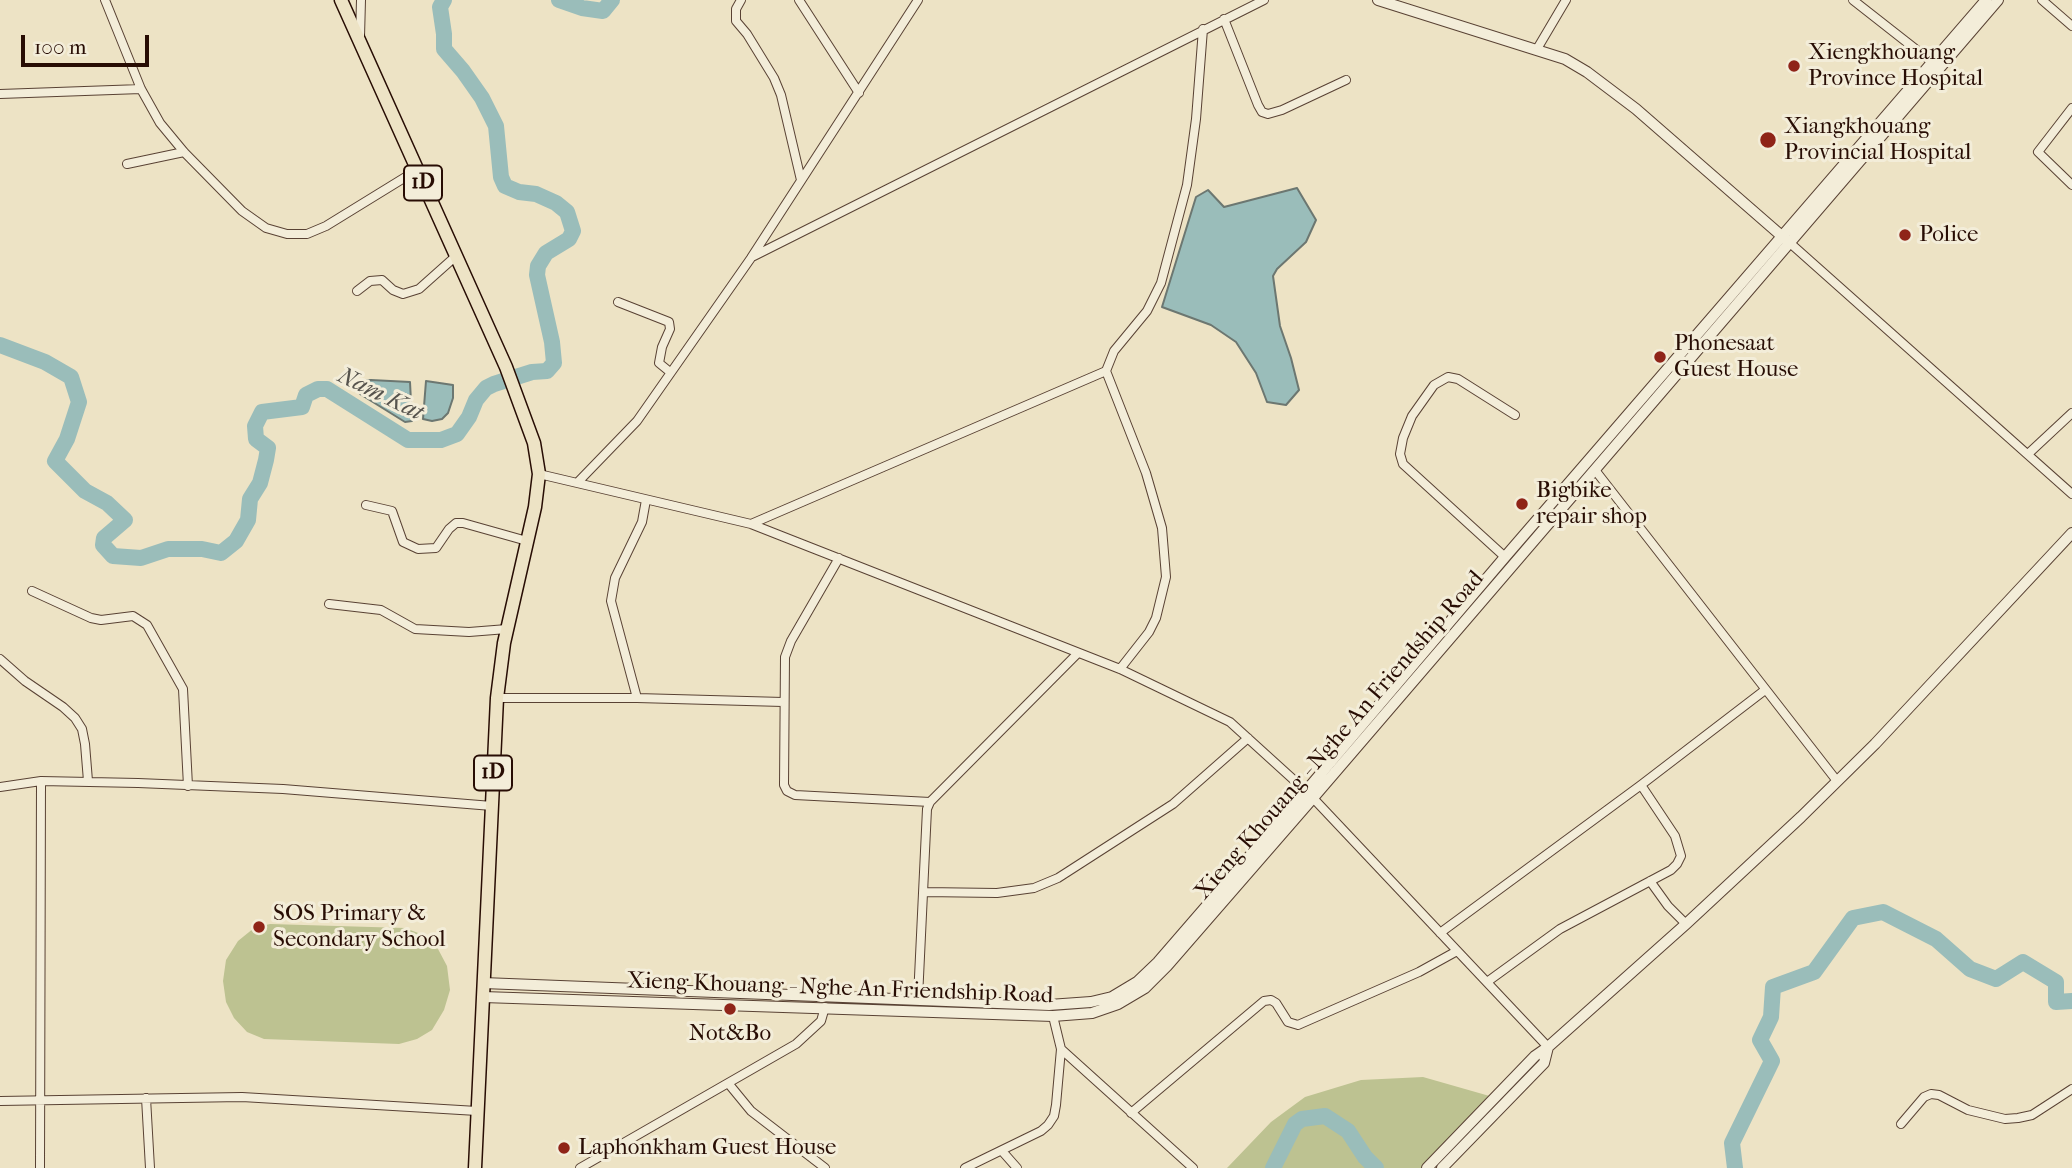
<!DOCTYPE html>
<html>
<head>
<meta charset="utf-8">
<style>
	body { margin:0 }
	#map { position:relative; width:2072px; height:1168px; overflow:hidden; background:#ede3c5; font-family:"IM FELL French Canon",serif }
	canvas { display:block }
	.scale { position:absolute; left:21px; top:35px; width:128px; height:32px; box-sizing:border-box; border:4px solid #280d04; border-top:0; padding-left:9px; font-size:21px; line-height:24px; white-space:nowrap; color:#280d04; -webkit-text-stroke:5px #f3edd9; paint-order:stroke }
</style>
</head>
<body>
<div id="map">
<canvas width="2072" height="1168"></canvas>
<div class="scale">100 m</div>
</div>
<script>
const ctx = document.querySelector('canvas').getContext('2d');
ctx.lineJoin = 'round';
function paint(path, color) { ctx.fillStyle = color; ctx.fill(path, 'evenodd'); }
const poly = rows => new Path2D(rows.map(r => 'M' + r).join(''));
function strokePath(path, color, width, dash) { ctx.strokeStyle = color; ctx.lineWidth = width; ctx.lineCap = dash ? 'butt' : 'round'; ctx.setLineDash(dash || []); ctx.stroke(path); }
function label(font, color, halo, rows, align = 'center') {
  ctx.font = font + ' "IM FELL French Canon",serif'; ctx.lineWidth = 6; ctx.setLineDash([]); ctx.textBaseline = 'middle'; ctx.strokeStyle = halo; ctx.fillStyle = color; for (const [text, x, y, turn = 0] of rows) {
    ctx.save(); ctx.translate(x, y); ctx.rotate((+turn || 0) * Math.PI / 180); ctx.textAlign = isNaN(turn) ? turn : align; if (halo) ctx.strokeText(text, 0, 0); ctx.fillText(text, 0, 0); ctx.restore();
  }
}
paint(poly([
	[270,924,405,928,426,936,438,949,447,966,450,990,444,1010,432,1030,417,1039,399,1044,264,1039,247,1032,234,1018,226,1002,223,981,226,960,238,941,254,928],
	[1423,1077,1493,1097,1427,1168,1227,1168,1271,1122,1305,1097,1361,1080]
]), '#bdc291');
const water = poly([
	[1297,188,1316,220,1306,242,1277,269,1273,276,1280,326,1291,358,1299,390,1286,405,1267,402,1256,373,1236,342,1211,325,1162,307,1196,197,1208,190,1224,207,1297,188],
	[371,380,410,382,412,421,405,422,360,394,356,381,371,380],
	[426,381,453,385,453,398,448,413,442,419,432,421,423,419,426,381]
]);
paint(water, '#9abdba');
strokePath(water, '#6c7771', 2);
strokePath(poly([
	[559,0,582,8,603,11,612,0],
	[0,345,45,362,71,377,79,402,67,439,55,461,85,491,107,503,125,520,104,538,103,545,113,556,141,558,168,549,202,549,221,553,236,541,248,520,250,499,260,483,266,460,268,448,256,439,255,426,262,412,302,407,306,395,318,389,327,389,408,440,441,440,457,434,469,417,476,400,486,388,494,384,532,372,547,371,554,363,552,342,537,275,538,266,546,253,569,239,573,231,567,212,556,203,536,194,519,192,505,186,501,177,496,126,482,98,463,71,444,49,444,34,440,7,444,0],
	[1273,1168,1295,1124,1302,1119,1325,1116,1348,1131,1365,1157,1376,1168],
	[1735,1168,1732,1143,1772,1061,1760,1040,1771,1017,1773,987,1814,972,1853,918,1883,912,1936,939,1970,969,1996,979,2023,962,2056,982,2056,1002,2072,1001]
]), '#9abdba', 16);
const minor = poly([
	[105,0,141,89,160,123,184,152,242,211,266,228,287,234,307,234,326,226,417,170],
	[741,0,736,9,736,21,747,34,774,78,781,95,801,180],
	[799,0,859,93],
	[1853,0,1932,62],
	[2042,0,2072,26],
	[1224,19,1258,105,1262,112,1268,114,1282,110,1346,80],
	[360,37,361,0],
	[1537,49,1566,0],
	[0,94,141,89],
	[2072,108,2038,152,2072,185],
	[127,164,184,152],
	[1790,243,2072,494],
	[754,256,1264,0],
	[357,291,370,281,382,280,393,290,403,294,419,289,456,256],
	[618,302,669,322,670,329,662,347,659,363,670,372],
	[2028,454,2072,413],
	[1595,470,1837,781],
	[539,474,751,524,1120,669,1230,722,1306,791],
	[578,482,637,421,751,258,918,0],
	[366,505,392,511,403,542,418,549,436,548,449,529,456,523,463,523,527,541],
	[751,524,1106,371],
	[1505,557,1403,464,1400,454,1403,438,1412,416,1434,385,1448,377,1458,379,1515,415],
	[839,558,791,641,785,657,784,785,787,791,795,795,930,802],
	[32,591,91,618,101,620,133,616,147,625,183,689,188,786],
	[329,604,381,610,415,629,469,632,507,629],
	[0,659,25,681,63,707,75,718,82,729,85,744,88,781],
	[1120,669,1149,632,1156,618,1166,577,1162,528,1146,473,1106,371,1114,351,1147,311,1161,283,1187,185,1196,119,1203,29],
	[497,698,637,698,783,702],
	[637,698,611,601,615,578,642,522,646,500],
	[0,787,41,781,138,783,283,789,492,806],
	[1313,798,1548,1047],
	[1650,881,1668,906,1686,924],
	[924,892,997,893,1034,888,1058,878,1173,804,1248,738],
	[1440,933,1641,785,1765,690],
	[1487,982,1560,929,1671,870,1677,864,1681,856,1675,836,1641,785],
	[918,998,927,809,930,802,1078,653],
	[1053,1016,1061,1049,1193,1168],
	[728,1083,751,1111,825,1168],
	[146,1098,150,1168],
	[0,1101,242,1097,477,1111],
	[1131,1113,1264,1001,1271,1000,1276,1003,1288,1022,1298,1025,1419,972,1457,951],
	[1901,1124,1924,1097,1931,1094,1939,1095,1968,1110,2005,1119,2018,1118,2032,1115,2072,1089],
	[1002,1151,1017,1168],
	[40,1168,41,781],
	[580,1168,796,1044,821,1021,825,1007],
	[965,1168,1041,1131,1048,1125,1054,1116,1056,1105,1061,1049]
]);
const tertiary = poly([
	[1378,0,1565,59,1587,72,1636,109,1784,238],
	[483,983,1049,1005,1091,1002,1112,997,1137,982,1158,962,1306,791,1505,557,1986,0],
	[483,997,1053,1016,1092,1013,1118,1004,1145,988,1167,966,1313,798,1998,0],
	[1427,1168,1535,1056,1548,1047,1686,924,1801,817,1875,744,2072,533],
	[1442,1168,1544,1063,1548,1047]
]);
const trunk = poly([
	[341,0,506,367,534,443,539,474,535,507,504,643,497,698,475,1168]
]);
strokePath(minor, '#594234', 10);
strokePath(tertiary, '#594234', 12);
strokePath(trunk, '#280d04', 15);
strokePath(minor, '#f3edd9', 8);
strokePath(tertiary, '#f3edd9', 10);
strokePath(trunk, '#ede3c5', 12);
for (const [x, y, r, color] of [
	[1794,66,7,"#8f2418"],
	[1768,140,9,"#8f2418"],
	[1905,235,7,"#8f2418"],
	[1660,357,7,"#8f2418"],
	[1522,504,7,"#8f2418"],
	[259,927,7,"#8f2418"],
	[730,1009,7,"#8f2418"],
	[564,1148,7,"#8f2418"]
]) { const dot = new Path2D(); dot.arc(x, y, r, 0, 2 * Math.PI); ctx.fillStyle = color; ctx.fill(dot); strokePath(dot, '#f3edd9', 2.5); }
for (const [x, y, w] of [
	[423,183,38],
	[493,773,38]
]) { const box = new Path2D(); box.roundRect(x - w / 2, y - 17.5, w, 35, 5); ctx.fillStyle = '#f3edd9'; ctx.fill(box); strokePath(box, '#280d04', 2); }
label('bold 21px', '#280d04', null, [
	["1D",423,183],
	["1D",493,773]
]);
label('23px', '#280d04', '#f3edd9', [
	["Xiengkhouang",1808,53],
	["Province Hospital",1808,79],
	["Xiangkhouang",1784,127],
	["Provincial Hospital",1784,153],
	["Police",1919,235],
	["Phonesaat",1674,344],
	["Guest House",1674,370],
	["Bigbike",1536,491],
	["repair shop",1536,517],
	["SOS Primary &",273,914],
	["Secondary School",273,940],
	["Not&Bo",730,1034,"center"],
	["Laphonkham Guest House",578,1148]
], 'left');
label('23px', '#280d04', '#f3edd9', [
	["Xieng Khouang - Nghe An Friendship Road",1340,736,-49],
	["Xieng Khouang - Nghe An Friendship Road",840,989,2]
]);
label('italic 24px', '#56534d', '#f3edd9', [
	["Nam Kat",380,395,26]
]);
</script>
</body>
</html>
